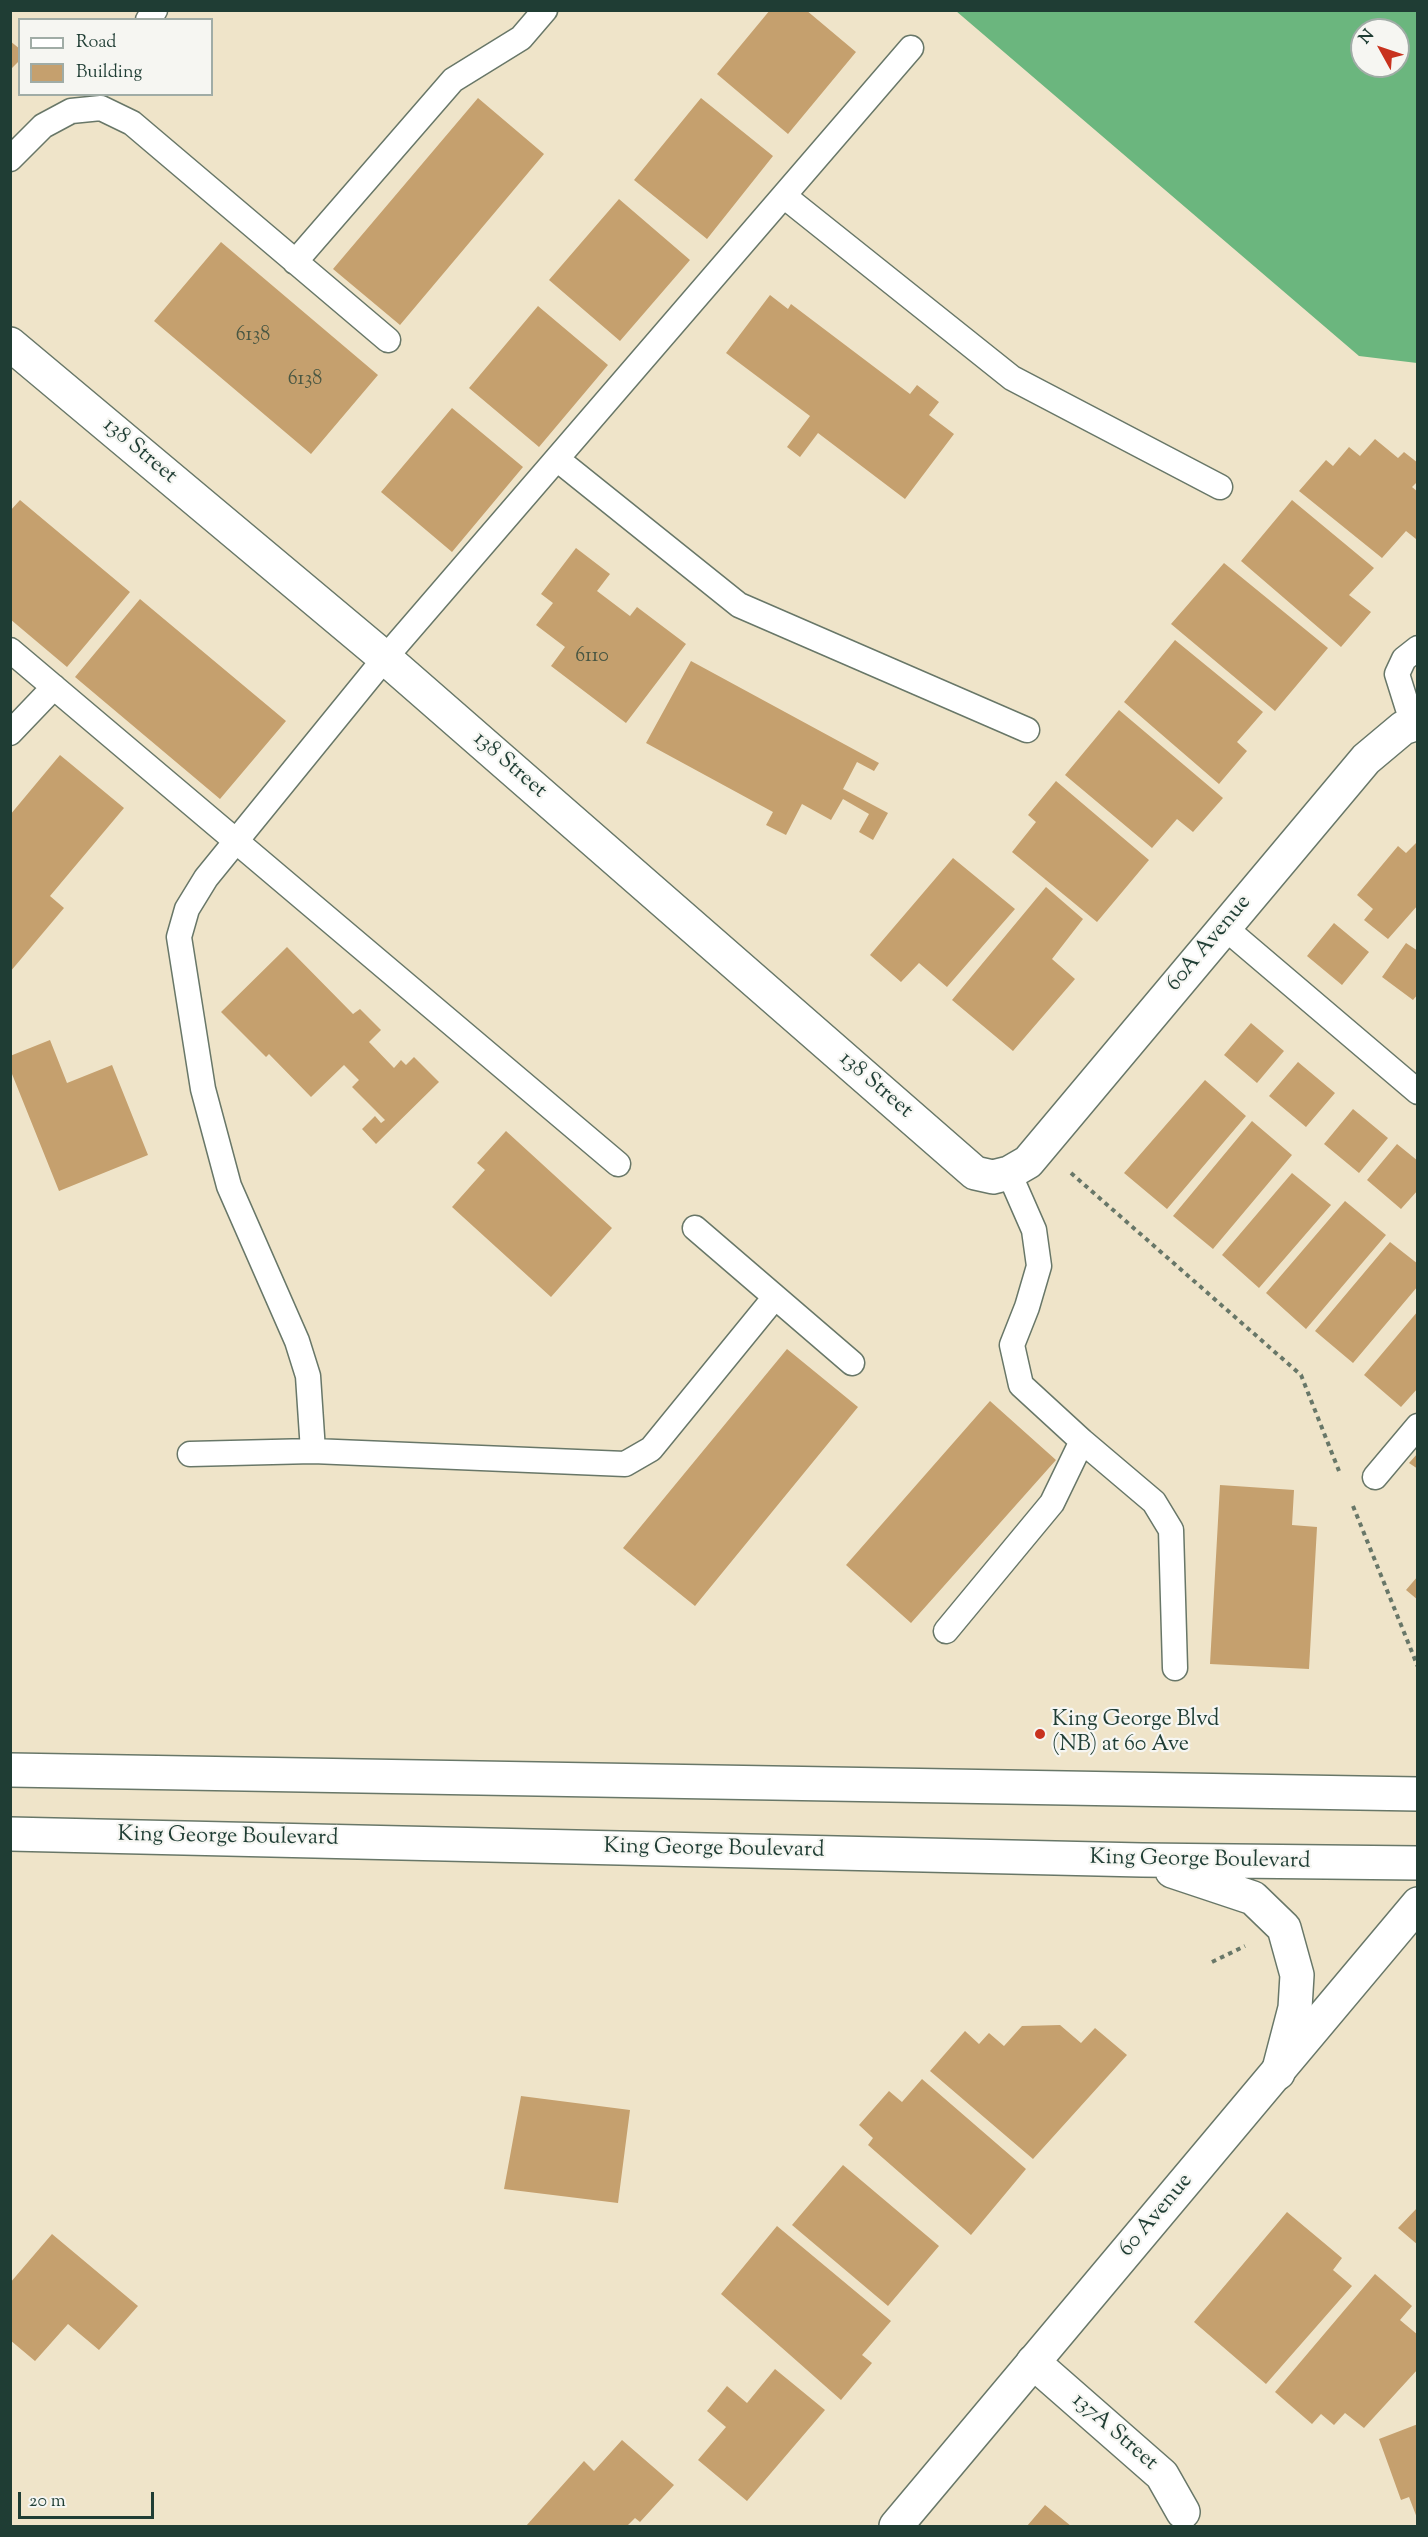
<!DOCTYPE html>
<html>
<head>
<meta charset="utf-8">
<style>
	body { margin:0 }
	#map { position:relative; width:1428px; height:2537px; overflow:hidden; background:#efe4c9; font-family:"Sorts Mill Goudy",serif }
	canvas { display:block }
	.frame { position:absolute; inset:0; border:12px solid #1f3d34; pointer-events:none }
	.legend { position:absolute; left:18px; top:18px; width:195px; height:78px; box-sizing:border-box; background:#f6f6f2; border:2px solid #a0aca6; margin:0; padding:8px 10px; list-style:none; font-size:18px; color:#1f3d34 }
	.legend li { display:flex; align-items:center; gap:12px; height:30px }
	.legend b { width:30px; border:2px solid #a0aca6 }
	.north { position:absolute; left:1350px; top:18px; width:60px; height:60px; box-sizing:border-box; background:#f6f6f2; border:2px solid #a0aca6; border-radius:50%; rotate:310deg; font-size:16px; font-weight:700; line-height:24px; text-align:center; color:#1f3d34 }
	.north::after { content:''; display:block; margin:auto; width:21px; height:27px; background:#c8321e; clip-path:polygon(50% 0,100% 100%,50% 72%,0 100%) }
	.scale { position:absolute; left:18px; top:2492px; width:136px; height:27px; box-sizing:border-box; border:3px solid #1f3d34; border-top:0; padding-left:8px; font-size:18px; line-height:21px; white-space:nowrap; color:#1f3d34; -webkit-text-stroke:4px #f6f6f2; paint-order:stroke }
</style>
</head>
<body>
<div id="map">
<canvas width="1428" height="2537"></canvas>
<div class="frame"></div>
<ul class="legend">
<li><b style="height:8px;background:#fff"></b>Road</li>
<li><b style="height:16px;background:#c5a06e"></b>Building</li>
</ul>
<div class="north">N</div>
<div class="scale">20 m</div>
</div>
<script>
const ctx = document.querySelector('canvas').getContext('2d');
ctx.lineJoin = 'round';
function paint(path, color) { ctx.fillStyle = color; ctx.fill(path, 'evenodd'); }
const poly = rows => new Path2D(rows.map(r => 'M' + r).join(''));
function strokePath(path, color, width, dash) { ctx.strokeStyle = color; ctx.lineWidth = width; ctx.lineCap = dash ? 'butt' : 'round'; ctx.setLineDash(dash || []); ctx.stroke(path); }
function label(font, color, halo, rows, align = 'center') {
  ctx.font = font + ' "Sorts Mill Goudy",serif'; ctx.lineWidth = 4.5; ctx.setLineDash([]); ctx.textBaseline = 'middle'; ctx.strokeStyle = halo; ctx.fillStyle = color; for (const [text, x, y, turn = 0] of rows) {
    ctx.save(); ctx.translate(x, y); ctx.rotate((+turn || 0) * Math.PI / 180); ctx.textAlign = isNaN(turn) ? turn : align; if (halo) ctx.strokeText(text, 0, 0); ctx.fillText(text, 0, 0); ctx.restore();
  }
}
paint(poly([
	[956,11,1417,11,1417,363,1359,356],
	[1362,30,1398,30,1398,66,1362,66]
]), '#6bb67e');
paint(poly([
	[770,10,806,10,856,52,788,134,717,74],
	[10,41,20,49,20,60,10,70],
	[478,98,544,154,400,325,333,269],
	[701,98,773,156,707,239,634,180],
	[619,199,690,260,620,341,549,280],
	[221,242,378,375,311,454,154,321],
	[770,295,788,309,791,304,910,394,917,385,939,402,929,415,954,434,905,499,818,433,800,457,787,447,810,416,726,353],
	[538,306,608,365,539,447,469,388],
	[452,408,523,467,452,552,381,492],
	[1375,439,1398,458,1404,452,1418,463,1418,481,1412,487,1418,492,1418,537,1416,539,1406,531,1382,558,1299,491,1326,460,1333,466,1349,447,1360,456],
	[20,500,130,592,67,667,10,619,10,511],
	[1292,500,1374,568,1349,595,1371,612,1341,647,1241,561],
	[576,548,610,574,597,591,630,616,637,607,686,644,626,723,551,666,565,647,536,625,553,603,541,594],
	[1224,563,1328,648,1275,711,1171,624],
	[140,599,286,721,220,799,75,677],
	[1175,640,1263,712,1237,742,1247,751,1219,784,1124,702],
	[691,661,879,763,874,771,857,762,843,789,888,813,873,840,859,832,869,814,843,799,831,820,802,804,786,835,766,825,773,812,646,743],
	[1119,710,1223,798,1193,832,1177,819,1152,848,1065,775],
	[60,755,124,808,50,896,64,908,10,972,10,815],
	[1056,781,1149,860,1097,922,1012,852,1036,822,1028,815],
	[1418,841,1418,905,1388,939,1364,920,1373,909,1357,895,1398,846,1406,853],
	[953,858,1015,909,947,987,919,963,901,982,870,955],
	[1046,887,1083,919,1052,959,1075,979,1013,1051,952,1000],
	[1334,923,1369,952,1342,985,1307,956],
	[1406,943,1418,951,1418,994,1413,1000,1382,977],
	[287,947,353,1014,360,1009,381,1030,369,1042,394,1068,401,1060,406,1065,414,1057,439,1082,376,1144,362,1129,375,1116,381,1123,385,1120,352,1087,359,1080,344,1065,311,1097,269,1054,266,1057,221,1012],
	[1251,1023,1284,1051,1257,1083,1224,1055],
	[50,1040,67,1083,112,1065,148,1155,59,1191,10,1069,10,1056],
	[1298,1062,1335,1093,1306,1127,1269,1096],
	[1205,1080,1246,1116,1167,1209,1124,1173],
	[1353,1109,1388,1138,1359,1173,1324,1144],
	[1252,1121,1292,1155,1213,1249,1173,1216],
	[506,1131,612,1228,551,1297,452,1207,485,1170,477,1163],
	[1397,1144,1418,1161,1418,1190,1401,1209,1367,1180],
	[1292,1173,1331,1205,1259,1288,1222,1255],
	[1345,1201,1386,1235,1306,1329,1266,1293],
	[1390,1242,1418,1264,1418,1286,1353,1363,1315,1331],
	[1418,1311,1418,1388,1401,1407,1364,1375],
	[787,1349,858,1407,695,1606,623,1548],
	[990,1401,1056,1460,911,1623,846,1565],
	[1418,1453,1418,1469,1409,1463],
	[1220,1485,1294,1490,1292,1525,1317,1527,1309,1669,1210,1664],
	[1418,1576,1418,1600,1406,1590],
	[1060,2025,1081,2043,1095,2028,1127,2055,1033,2159,930,2071,965,2031,979,2044,989,2033,1004,2046,1022,2026],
	[922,2079,1026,2169,971,2235,868,2145,873,2138,859,2125,889,2091,902,2102],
	[521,2096,630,2110,618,2203,504,2189],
	[843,2165,939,2246,888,2306,792,2225],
	[1418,2207,1418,2245,1398,2228],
	[1287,2212,1342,2258,1333,2270,1352,2286,1266,2384,1194,2322],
	[777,2226,891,2321,862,2355,872,2363,841,2400,721,2294],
	[52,2234,138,2306,99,2350,68,2324,35,2361,10,2340,10,2283],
	[1375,2274,1412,2306,1400,2320,1418,2335,1418,2369,1364,2428,1345,2413,1334,2425,1321,2414,1312,2424,1275,2392],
	[775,2369,825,2410,747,2501,698,2460,726,2427,707,2411,727,2386,747,2403],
	[1418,2424,1418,2518,1417,2518,1409,2497,1401,2500,1379,2439],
	[622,2440,674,2485,640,2522,635,2518,627,2526,526,2526,584,2461,594,2471],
	[1045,2505,1071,2526,1027,2526]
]), '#c5a06e');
const lane = poly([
	[148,20,155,10],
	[10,159,43,126,71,111,101,108,132,123,388,340],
	[784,196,1012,378,1220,487],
	[295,262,453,80,521,38,545,10],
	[557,459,739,605,1027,730],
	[10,650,618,1164],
	[1413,725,1397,674,1404,659,1418,648],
	[10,733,54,687],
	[1224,927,1418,1092],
	[1009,1173,1034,1230,1039,1266,1027,1307,1012,1345,1021,1385,1082,1441,1154,1502,1171,1530,1175,1668],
	[695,1228,852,1363],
	[313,1451,308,1376,297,1341,229,1186,203,1089,179,937,187,909,206,878,385,658,911,48],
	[190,1454,313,1451,625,1464,651,1449,775,1297],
	[1375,1477,1418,1426],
	[946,1631,1052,1503,1082,1441]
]);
const street = poly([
	[10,344,385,658,975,1173,993,1177,1009,1173,1028,1162,1366,759,1403,728,1418,723],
	[1033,2362,1162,2475,1183,2512]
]);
const secondary = poly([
	[896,2526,1418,1904]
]);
const primary = poly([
	[10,1770,1418,1794],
	[10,1834,1142,1860,1418,1863],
	[1172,1871,1253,1898,1284,1928,1297,1975,1295,2008,1278,2073]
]);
strokePath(lane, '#687768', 27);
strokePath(street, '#687768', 36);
strokePath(secondary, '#687768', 36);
strokePath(primary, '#687768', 36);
strokePath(poly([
	[1071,1173,1301,1375,1339,1471],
	[1353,1506,1418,1667],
	[1212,1962,1245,1946]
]), '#687768', 4, [4.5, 4.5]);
strokePath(lane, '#fff', 24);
strokePath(street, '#fff', 33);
strokePath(secondary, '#fff', 33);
strokePath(primary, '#fff', 33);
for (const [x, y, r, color] of [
	[1040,1734,6,"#c8321e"]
]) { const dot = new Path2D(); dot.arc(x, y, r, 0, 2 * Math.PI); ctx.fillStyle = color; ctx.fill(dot); strokePath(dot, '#f6f6f2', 2); }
label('20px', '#485642', null, [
	["6138",253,337],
	["6138",305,381],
	["6110",592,658]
]);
label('22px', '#1f3d34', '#f6f6f2', [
	["138 Street",139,452,40],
	["138 Street",509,766,41],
	["60A Avenue",1210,944,-50],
	["138 Street",875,1086,41],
	["King George Boulevard",228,1838,1],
	["King George Boulevard",714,1850,1],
	["King George Boulevard",1200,1861,1],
	["60 Avenue",1157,2216,-50],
	["137A Street",1114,2433,41]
]);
label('22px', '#1f3d34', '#f6f6f2', [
	["King George Blvd",1052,1721],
	["(NB) at 60 Ave",1052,1746]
], 'left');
</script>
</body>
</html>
